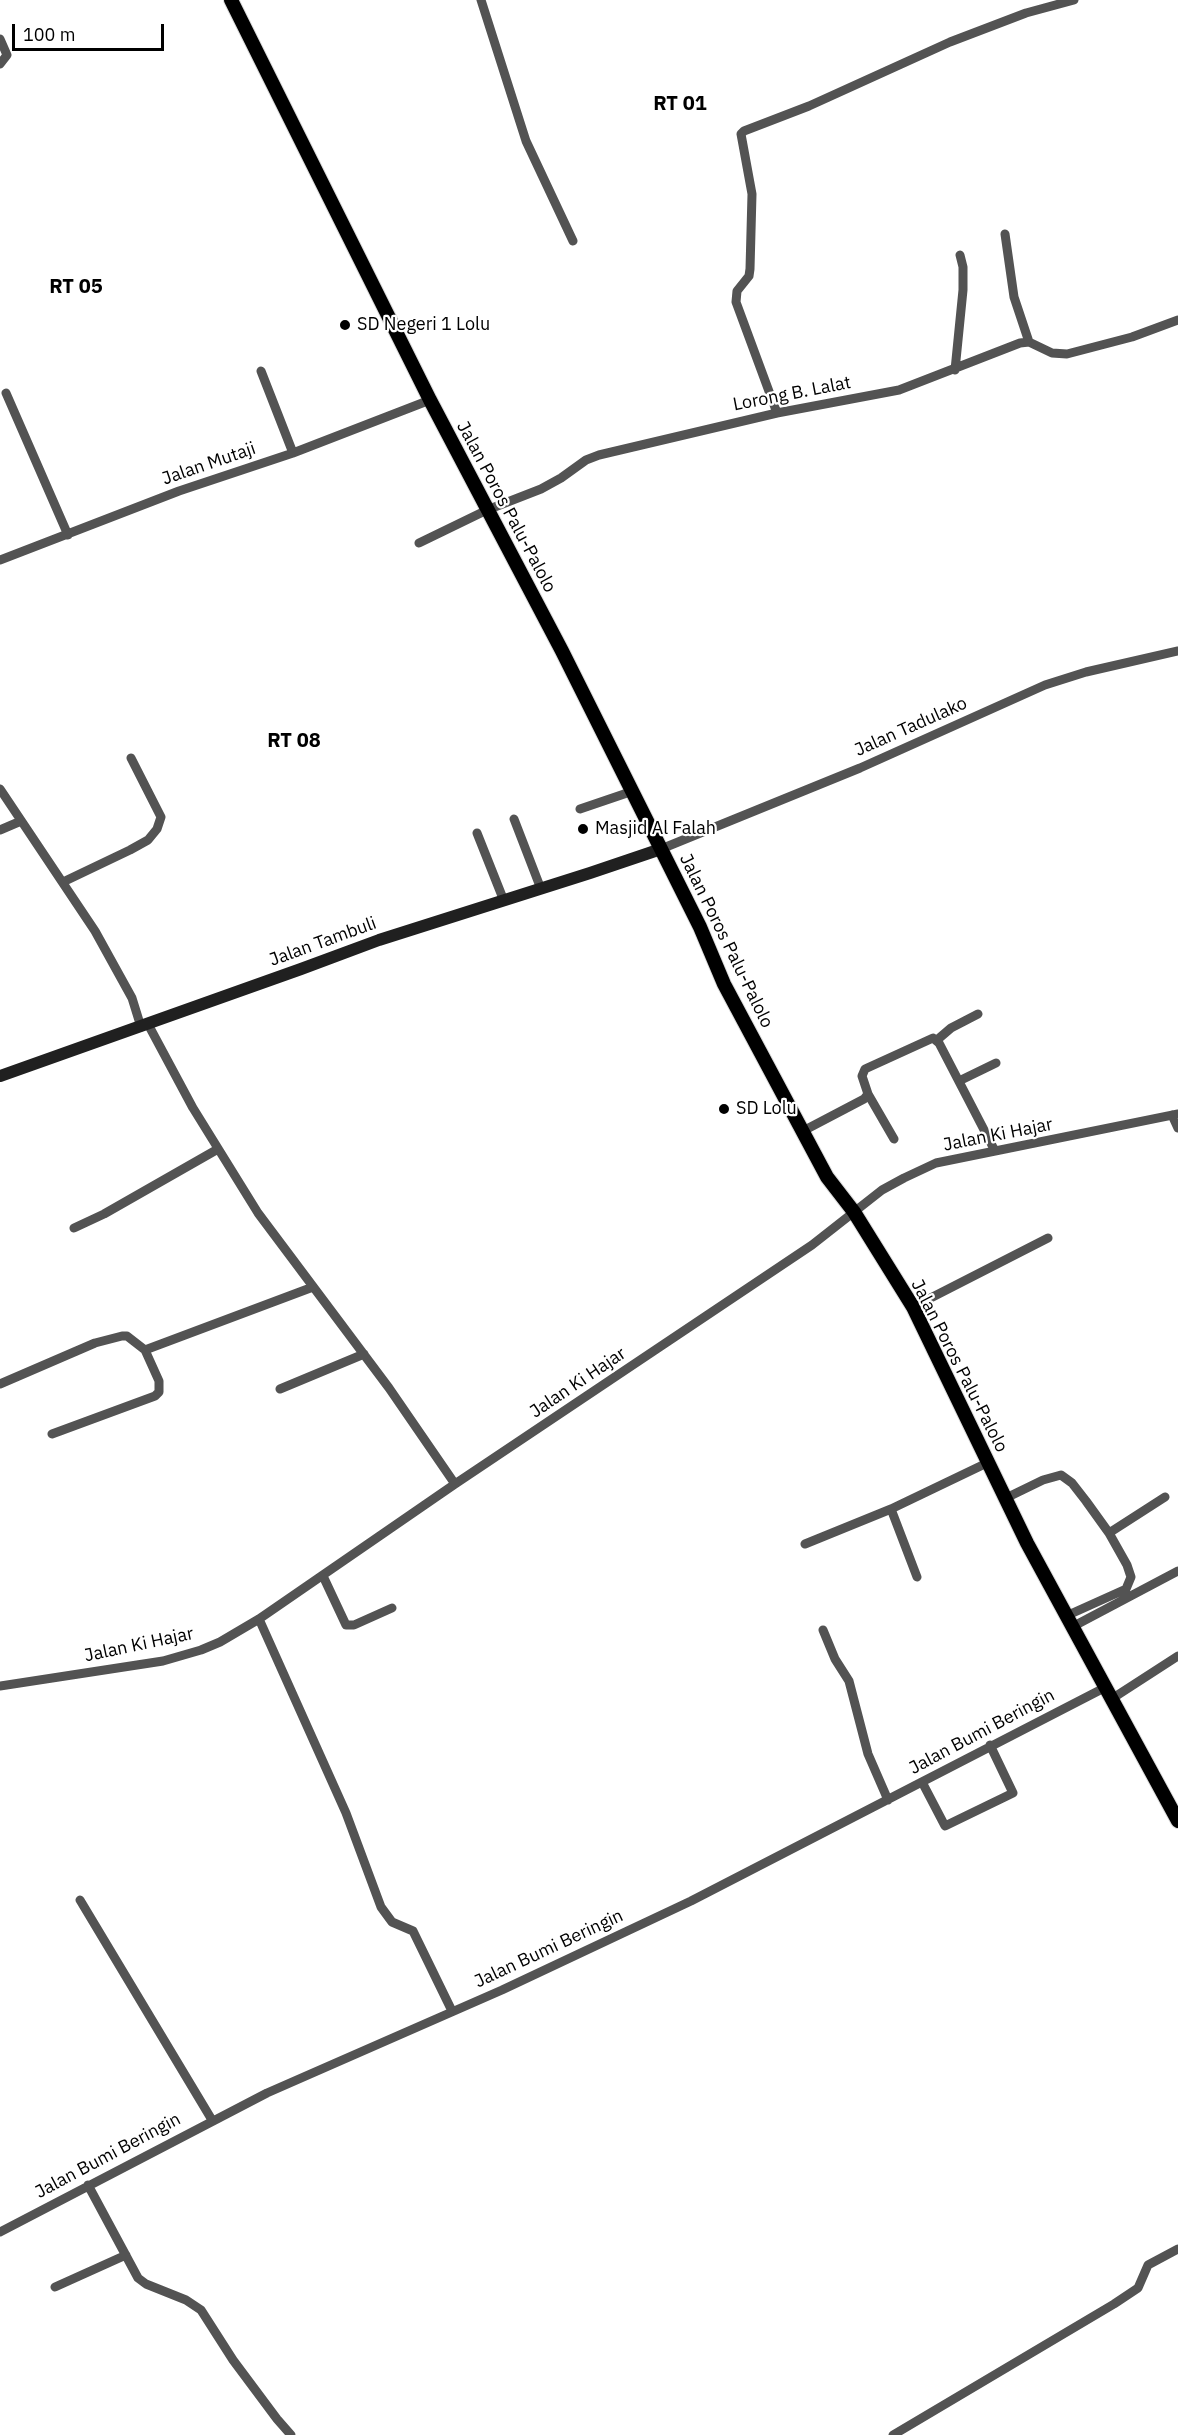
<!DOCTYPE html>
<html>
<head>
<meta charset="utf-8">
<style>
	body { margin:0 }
	#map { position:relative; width:1178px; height:2435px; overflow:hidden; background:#fff; font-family:"IBM Plex Sans",sans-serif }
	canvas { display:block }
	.scale { position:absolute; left:12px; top:24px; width:152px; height:27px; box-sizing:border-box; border:3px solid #000; border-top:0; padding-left:8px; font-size:18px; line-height:21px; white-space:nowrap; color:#000; -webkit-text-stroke:4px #fff; paint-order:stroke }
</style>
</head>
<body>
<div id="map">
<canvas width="1178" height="2435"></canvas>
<div class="scale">100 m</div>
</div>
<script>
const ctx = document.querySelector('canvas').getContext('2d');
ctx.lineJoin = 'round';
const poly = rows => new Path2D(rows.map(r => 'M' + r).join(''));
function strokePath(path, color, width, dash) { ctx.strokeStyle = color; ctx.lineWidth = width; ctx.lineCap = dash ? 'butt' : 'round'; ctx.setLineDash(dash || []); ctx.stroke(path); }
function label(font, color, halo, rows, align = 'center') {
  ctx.font = font + ' "IBM Plex Sans",sans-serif'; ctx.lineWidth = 4.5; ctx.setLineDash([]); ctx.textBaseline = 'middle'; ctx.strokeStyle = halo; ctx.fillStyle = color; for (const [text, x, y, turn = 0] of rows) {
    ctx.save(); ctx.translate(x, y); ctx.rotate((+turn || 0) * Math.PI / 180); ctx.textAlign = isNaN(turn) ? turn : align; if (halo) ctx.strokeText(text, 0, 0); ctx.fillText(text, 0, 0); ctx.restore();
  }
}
const primary = poly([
	[231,0,430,400,562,651,700,927,724,984,827,1177,854,1212,913,1307,1027,1543,1178,1821]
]);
strokePath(primary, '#dbdbdb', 16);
strokePath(poly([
	[481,0,526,141,573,241],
	[0,39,7,55,0,64],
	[1005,234,1014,297,1029,342],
	[955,370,963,290,963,267,960,255],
	[261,371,293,453],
	[6,393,68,535],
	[777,413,736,302,737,291,749,276,750,269,752,194,741,134,744,131,809,106,950,42,1026,13,1074,0],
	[419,543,487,510,541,489,561,478,586,460,599,455,777,413,899,390,1020,343,1029,342,1052,353,1067,354,1132,337,1178,320],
	[0,560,179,491,293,453,430,400],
	[0,789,95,931,132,998,141,1027],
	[580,809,633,791],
	[514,819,541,889],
	[0,830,21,821],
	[477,833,504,901],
	[661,849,860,768,1045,685,1086,672,1178,651],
	[63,882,130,850,148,840,157,829,161,817,131,758],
	[148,1024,193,1108,258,1213,389,1388,455,1484],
	[937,1040,951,1028,978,1014],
	[959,1081,996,1063],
	[868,1094,894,1139],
	[1172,1115,1178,1128],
	[803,1131,864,1099,868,1094,862,1076,865,1069,933,1038,939,1043,995,1151],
	[74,1228,104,1214,218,1149],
	[913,1307,1048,1238],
	[0,1384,95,1343,122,1336,127,1336,145,1350,313,1287],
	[280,1389,364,1354],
	[52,1434,155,1396,159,1392,159,1381,145,1350],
	[1006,1498,1043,1480,1061,1475,1072,1483,1086,1501,1109,1533,1127,1565,1131,1577,1126,1589,1066,1616],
	[891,1509,917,1577],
	[1109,1533,1165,1497],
	[805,1544,891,1509,989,1462],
	[323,1576,346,1625,354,1625,392,1608],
	[259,1619,346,1813,381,1907,392,1922,413,1931,452,2011],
	[1072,1627,1178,1571],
	[823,1630,835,1659,849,1681,868,1754,888,1800],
	[0,1686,163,1661,201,1650,220,1642,259,1619,455,1484,812,1245,882,1190,904,1178,936,1163,1178,1114],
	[1113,1698,1178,1656],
	[922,1782,945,1826,1013,1793,990,1745],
	[80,1900,212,2120],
	[88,2185,138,2278,146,2284,186,2300,201,2310,233,2360,277,2419,291,2435],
	[0,2232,267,2093,502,1990,691,1901,1106,1687],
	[55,2287,126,2255],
	[893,2435,1114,2304,1138,2288,1148,2265,1178,2249]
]), '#535353', 9);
strokePath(poly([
	[0,1076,301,969,379,940,590,873,661,849]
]), '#202020', 12);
strokePath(primary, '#000', 14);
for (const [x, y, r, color] of [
	[345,325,6,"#000"],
	[583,829,6,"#000"],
	[724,1109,6,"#000"]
]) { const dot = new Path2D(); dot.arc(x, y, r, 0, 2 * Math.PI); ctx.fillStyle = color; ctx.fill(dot); strokePath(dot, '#fff', 2); }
label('18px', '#000', '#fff', [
	["SD Negeri 1 Lolu",357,325],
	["Masjid Al Falah",595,829],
	["SD Lolu",736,1109]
], 'left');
label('18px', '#000', '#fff', [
	["Lorong B. Lalat",792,394,-11],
	["Jalan Mutaji",209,464,-19],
	["Jalan Poros Palu-Palolo",506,507,62],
	["Jalan Tadulako",911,727,-24],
	["Jalan Poros Palu-Palolo",726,941,64],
	["Jalan Tambuli",323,942,-20],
	["Jalan Ki Hajar",998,1135,-11],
	["Jalan Poros Palu-Palolo",959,1366,63],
	["Jalan Ki Hajar",578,1383,-34],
	["Jalan Ki Hajar",139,1645,-12],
	["Jalan Bumi Beringin",982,1732,-28],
	["Jalan Bumi Beringin",549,1949,-25],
	["Jalan Bumi Beringin",108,2156,-28]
]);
label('bold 20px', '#000', '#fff', [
	["RT 01",680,104],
	["RT 05",76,287],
	["RT 08",294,741]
]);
</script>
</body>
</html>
